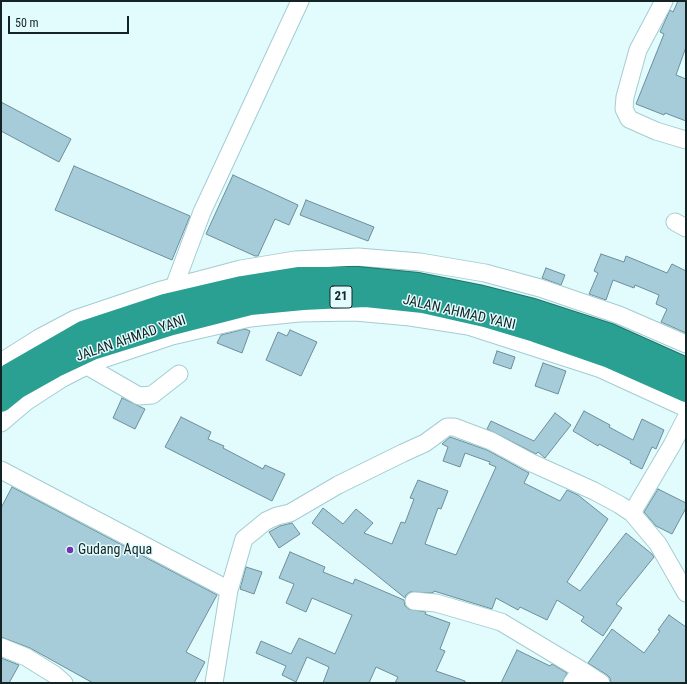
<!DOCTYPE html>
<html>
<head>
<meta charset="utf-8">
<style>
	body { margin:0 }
	#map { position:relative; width:687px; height:684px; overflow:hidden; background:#e2fbfd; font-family:"Roboto Condensed",sans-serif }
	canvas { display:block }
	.frame { position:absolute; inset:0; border:2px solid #142425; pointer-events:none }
	.scale { position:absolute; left:8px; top:16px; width:121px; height:18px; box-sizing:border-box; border:2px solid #142425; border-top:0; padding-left:5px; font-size:12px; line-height:14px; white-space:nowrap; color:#142425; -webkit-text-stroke:3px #e2fbfd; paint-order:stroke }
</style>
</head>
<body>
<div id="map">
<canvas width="687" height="684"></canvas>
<div class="frame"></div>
<div class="scale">50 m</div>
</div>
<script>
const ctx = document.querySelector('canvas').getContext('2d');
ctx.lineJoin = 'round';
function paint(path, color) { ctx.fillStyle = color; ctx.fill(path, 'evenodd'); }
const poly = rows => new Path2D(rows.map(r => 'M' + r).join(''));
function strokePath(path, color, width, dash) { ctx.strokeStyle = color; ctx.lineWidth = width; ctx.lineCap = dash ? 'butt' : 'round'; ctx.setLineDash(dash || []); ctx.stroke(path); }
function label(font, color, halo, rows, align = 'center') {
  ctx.font = font + ' "Roboto Condensed",sans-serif'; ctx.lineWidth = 3; ctx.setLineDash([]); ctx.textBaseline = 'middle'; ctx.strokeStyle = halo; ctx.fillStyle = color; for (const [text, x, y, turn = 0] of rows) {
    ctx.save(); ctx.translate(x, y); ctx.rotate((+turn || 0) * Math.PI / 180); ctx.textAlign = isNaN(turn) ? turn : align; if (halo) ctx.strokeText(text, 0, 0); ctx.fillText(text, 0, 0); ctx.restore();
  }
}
const building = poly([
	[678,1,686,1,686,47,676,75,686,79,686,121,665,113,664,115,636,104,664,34,660,32,670,10,673,12,678,1],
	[1,102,71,139,59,162,1,131,1,102],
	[74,166,190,216,172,260,55,210,74,166],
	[233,175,298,205,289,225,275,219,258,256,255,256,206,234,233,175],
	[306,200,374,227,368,241,300,215,306,200],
	[601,254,624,262,626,256,667,273,672,264,686,271,686,333,661,322,667,309,656,304,659,295,635,285,634,288,613,280,606,300,589,294,598,273,594,271,601,254],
	[546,268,565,275,561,285,542,278,546,268],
	[245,329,250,331,242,353,217,343,221,335,245,329],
	[290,330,317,342,301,376,266,360,278,332,287,336,290,330],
	[497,351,515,357,511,369,493,363,497,351],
	[543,363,566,371,558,394,535,386,543,363],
	[122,398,145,409,135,429,113,418,122,398],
	[584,411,610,425,609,427,633,440,642,419,664,430,656,449,652,447,642,469,630,463,631,461,599,444,598,446,573,431,584,411],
	[555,413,571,425,545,458,538,452,536,454,487,429,491,421,534,441,555,413],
	[181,417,211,432,208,439,224,446,223,448,263,469,265,465,285,474,272,501,165,447,181,417],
	[450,437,487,450,529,473,524,483,560,501,567,490,578,495,608,519,567,582,580,591,626,533,652,554,654,557,616,604,622,608,603,636,581,621,584,617,557,600,547,620,520,607,518,610,496,598,492,609,434,591,433,593,410,592,406,595,405,598,312,523,323,508,343,524,356,509,373,523,364,533,392,544,401,522,405,523,414,499,410,498,418,480,448,491,441,509,438,508,425,544,456,555,496,467,489,464,490,462,465,453,460,467,443,461,448,447,442,444,450,437],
	[12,487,217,595,186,652,205,662,194,683,93,683,30,648,1,637,1,508,12,487],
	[658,489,686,503,686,508,672,534,656,526,644,512,658,489],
	[292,523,300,534,279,548,269,532,280,526,292,523],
	[290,552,325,567,323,572,353,584,355,579,404,600,405,606,409,609,426,612,425,614,450,623,440,649,445,651,436,671,465,681,465,683,395,683,398,677,376,667,369,683,323,683,329,667,307,657,296,682,282,675,286,666,256,653,261,641,291,654,299,638,335,654,352,615,312,598,306,612,286,603,294,584,279,578,290,552],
	[246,567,262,572,254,594,240,589,246,567],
	[669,615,686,627,686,683,611,683,610,678,607,675,588,663,612,629,644,653,660,631,658,630,669,615],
	[517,650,550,666,552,664,567,673,562,683,501,683,517,650],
	[1,658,19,665,9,683,1,683,1,658]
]);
paint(building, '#a6cbd9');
strokePath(building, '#6b8f9b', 1);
const minor = poly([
	[664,1,638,50,625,97,624,109,629,119,656,131,686,140],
	[675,222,686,228],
	[174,287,202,212,300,1],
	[1,362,39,338,75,319,158,291,241,269,295,260,358,257,420,262,485,273,540,288,619,315,686,344],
	[87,366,139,396,152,395,179,374],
	[1,423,27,401,61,379,94,362,172,336,250,318,299,313,355,312,410,317,468,326,601,369,686,408],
	[1,470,229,590],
	[632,513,672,445,686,418],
	[414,601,436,603,501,622,581,670,601,683],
	[1,647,26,657,55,675,64,683],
	[214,683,229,590,244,539,266,521,277,516,290,513,338,485,403,453,425,443,447,427,454,427,491,441,532,463,594,491,620,505,632,513,658,544,686,593],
	[572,683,581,670]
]);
const highway = poly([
	[1,382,10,374,83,332,165,305,242,287,298,278,357,278,418,284,478,296,533,310,610,335,686,369],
	[1,401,17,388,58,365,92,349,172,324,250,304,303,299,366,296,423,302,485,316,535,331,607,356,686,391]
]);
strokePath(minor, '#a4cdd1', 19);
strokePath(highway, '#22756b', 24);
strokePath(minor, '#fff', 17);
strokePath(highway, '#29a091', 22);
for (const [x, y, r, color] of [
	[70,550,4,"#6e35ac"]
]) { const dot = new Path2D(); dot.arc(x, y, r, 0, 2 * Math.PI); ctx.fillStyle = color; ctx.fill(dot); strokePath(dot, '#e2fbfd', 1.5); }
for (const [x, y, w] of [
	[341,297,22]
]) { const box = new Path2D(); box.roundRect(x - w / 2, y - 11, w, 22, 3); ctx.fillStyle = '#e2fbfd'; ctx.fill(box); strokePath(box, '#142425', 1); }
label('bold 13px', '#142425', null, [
	["21",341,297]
]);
label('14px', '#142425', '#e2fbfd', [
	["JALAN AHMAD YANI",459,313,13],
	["JALAN AHMAD YANI",131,339,-19]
]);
label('14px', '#142425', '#e2fbfd', [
	["Gudang Aqua",78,550]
], 'left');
</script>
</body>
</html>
